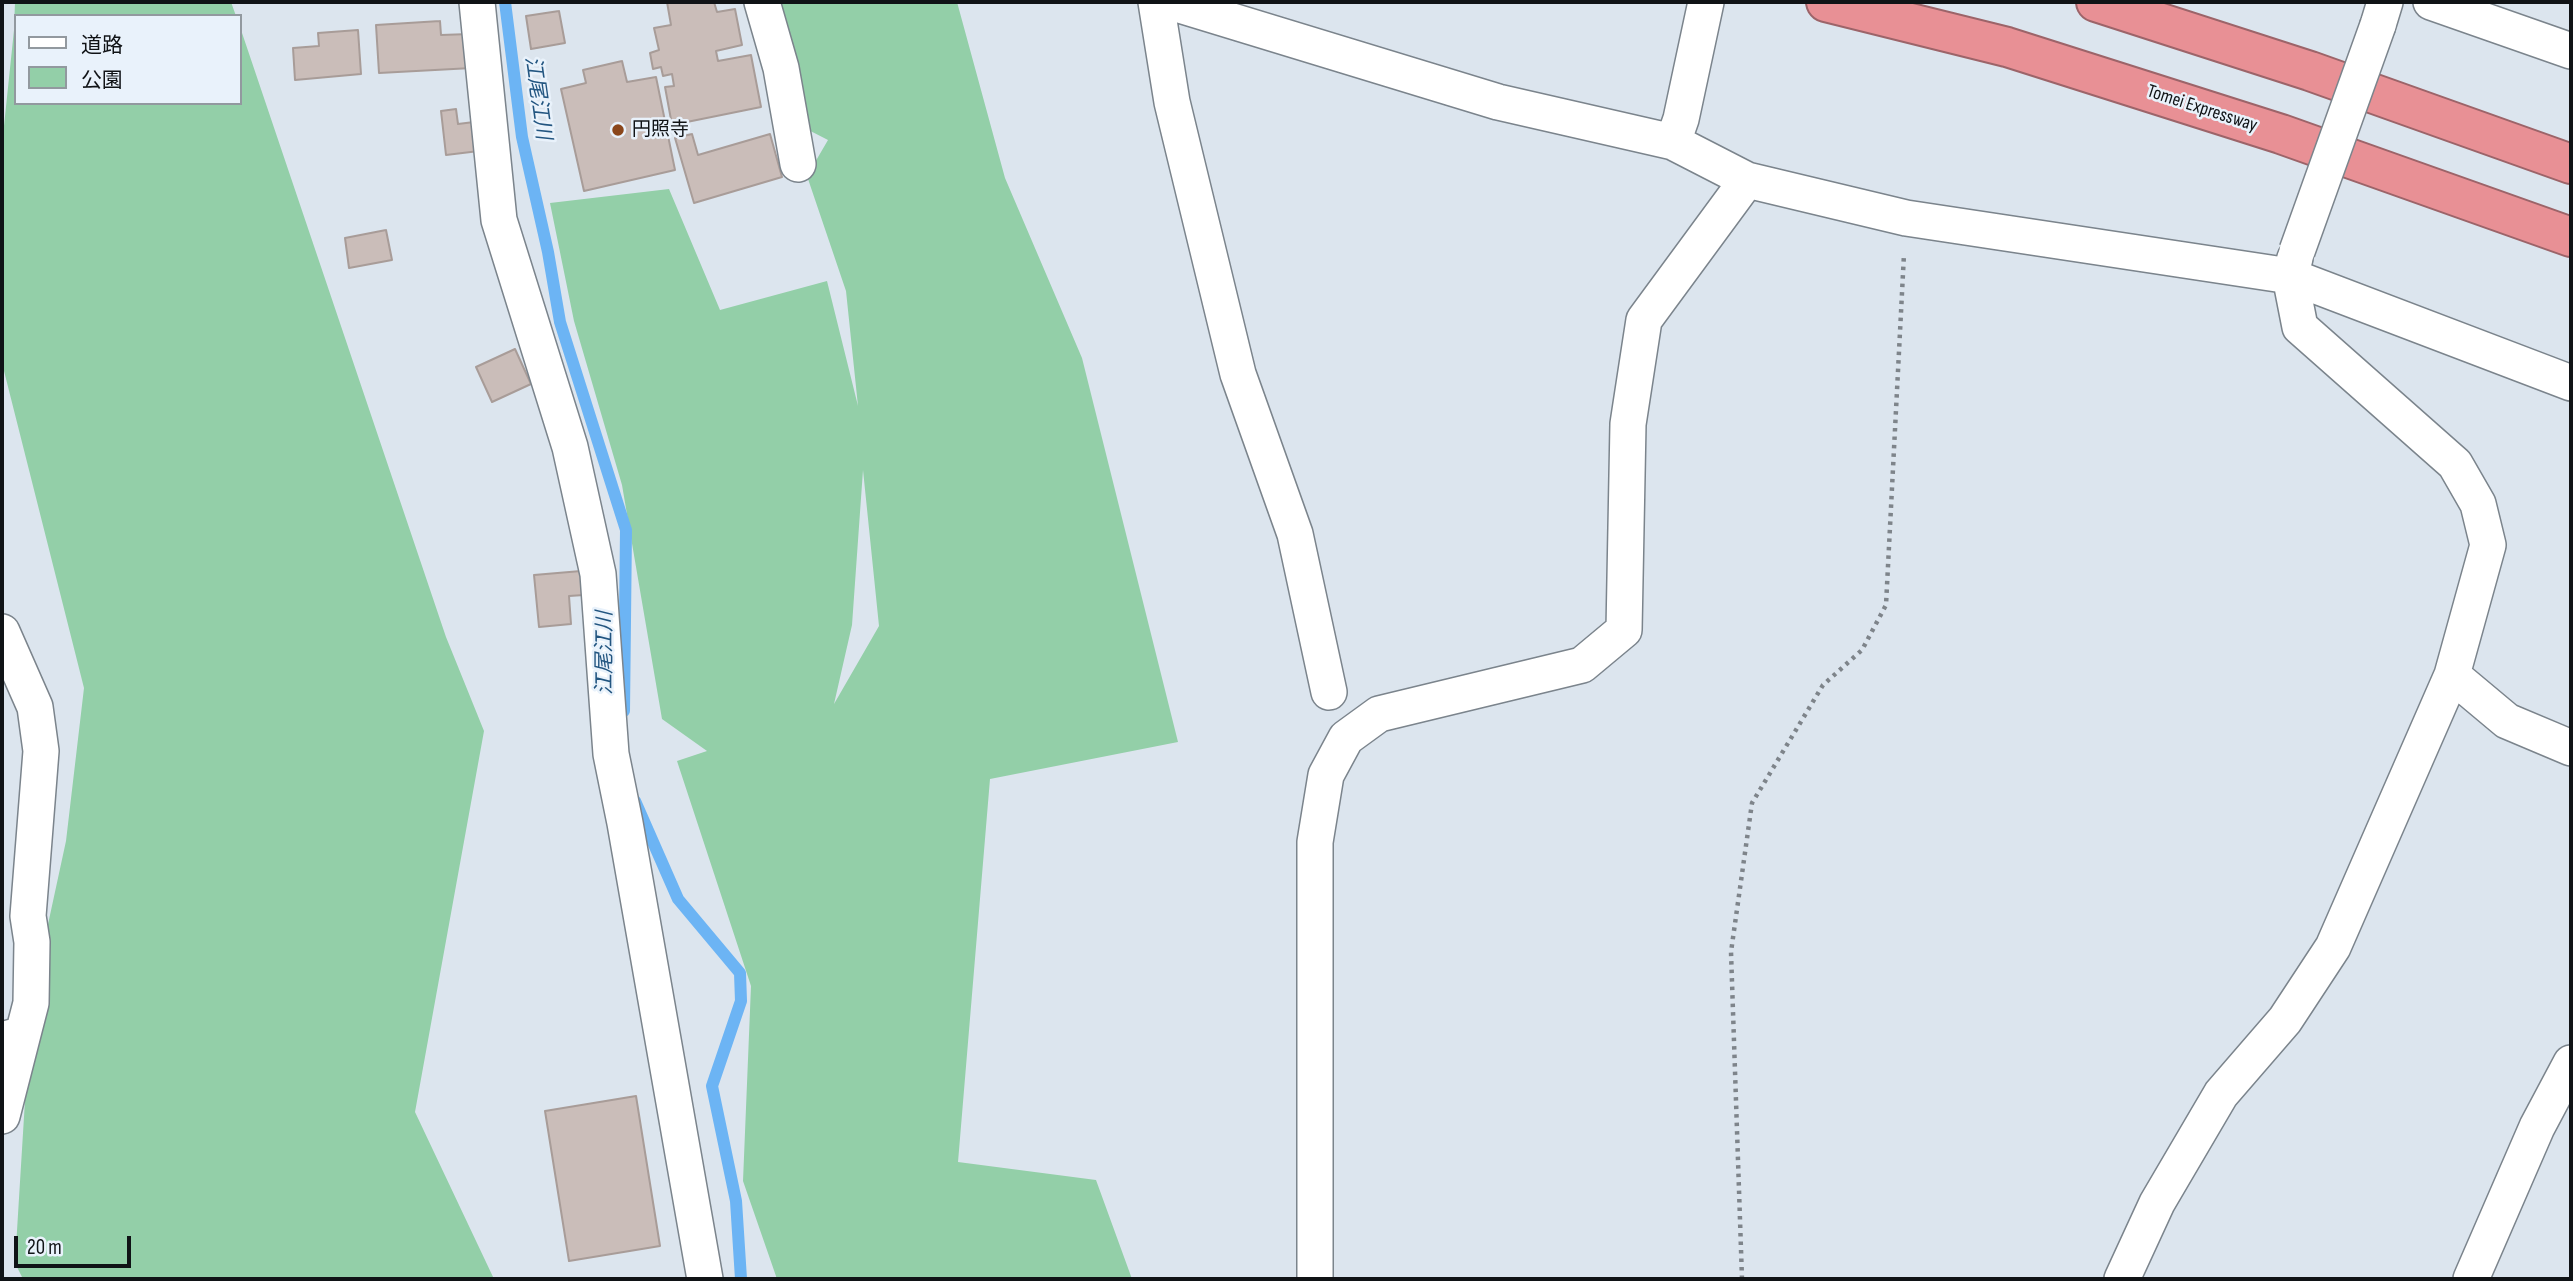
<!DOCTYPE html>
<html>
<head>
<meta charset="utf-8">
<style>
	body { margin:0 }
	#map { position:relative; width:2573px; height:1281px; overflow:hidden; background:#dce5ee; font-family:"Sofia Sans Condensed","Noto Sans JP",sans-serif }
	canvas { display:block }
	.frame { position:absolute; inset:0; border:4px solid #101316; pointer-events:none }
	.legend { position:absolute; left:14px; top:14px; width:228px; height:91px; box-sizing:border-box; background:#e9f2fb; border:2px solid #92999f; margin:0; padding:9px 12px; list-style:none; font-size:21px; color:#101316 }
	.legend li { display:flex; align-items:center; gap:14px; height:35px }
	.legend b { width:35px; border:2px solid #92999f }
	.scale { position:absolute; left:14px; top:1236px; width:117px; height:32px; box-sizing:border-box; border:4px solid #101316; border-top:0; padding-left:9px; font-size:21px; line-height:24px; white-space:nowrap; color:#101316; -webkit-text-stroke:5px #e9f2fb; paint-order:stroke }
</style>
</head>
<body>
<div id="map">
<canvas width="2573" height="1281"></canvas>
<div class="frame"></div>
<ul class="legend">
<li><b style="height:9px;background:#fff"></b>道路</li>
<li><b style="height:19px;background:#93cfa8"></b>公園</li>
</ul>
<div class="scale">20 m</div>
</div>
<script>
const ctx = document.querySelector('canvas').getContext('2d');
ctx.lineJoin = 'round';
function paint(path, color) { ctx.fillStyle = color; ctx.fill(path, 'evenodd'); }
const poly = rows => new Path2D(rows.map(r => 'M' + r).join(''));
function strokePath(path, color, width, dash) { ctx.strokeStyle = color; ctx.lineWidth = width; ctx.lineCap = dash ? 'butt' : 'round'; ctx.setLineDash(dash || []); ctx.stroke(path); }
function label(font, color, halo, rows, align = 'center') {
  ctx.font = font + ' "Sofia Sans Condensed","Noto Sans JP",sans-serif'; ctx.lineWidth = 5; ctx.setLineDash([]); ctx.textBaseline = 'middle'; ctx.strokeStyle = halo; ctx.fillStyle = color; for (const [text, x, y, turn = 0] of rows) {
    ctx.save(); ctx.translate(x, y); ctx.rotate((+turn || 0) * Math.PI / 180); ctx.textAlign = isNaN(turn) ? turn : align; if (halo) ctx.strokeText(text, 0, 0); ctx.fillText(text, 0, 0); ctx.restore();
  }
}
paint(poly([
	[15,2,231,2,236,16,16,16,16,103,240,103,240,27,446,637,484,731,415,1112,494,1279,23,1279,15,1263,31,1003,66,841,84,688,2,363,2,145,14,30],
	[746,2,957,2,1005,178,1082,358,1178,742,990,779,958,1162,1096,1180,1132,1279,777,1279,743,1181,751,986,677,761,707,751,662,719,622,485,574,321,550,203,669,189,720,310,827,281,858,406,846,291,807,176,828,140,791,121],
	[863,470,879,626,834,704,852,625]
]), '#93cfa8');
strokePath(poly([
	[505,2,522,137,548,252,560,322,626,530,624,711],
	[635,801,678,899,740,973,741,1001,712,1086,736,1201,741,1279]
]), '#6cb4f4', 12);
const building = poly([
	[667,2,714,2,717,12,735,9,742,45,716,51,718,61,751,55,761,107,672,125,665,87,674,86,672,74,663,76,661,67,653,69,650,53,659,50,654,28,671,25,667,2],
	[559,11,565,43,531,49,526,16,559,11],
	[440,21,441,35,470,34,472,68,379,73,376,25,440,21],
	[358,30,361,74,295,80,293,48,319,46,318,33,358,30],
	[622,61,627,82,656,77,675,170,584,191,561,89,586,83,583,70,622,61],
	[456,109,458,124,474,122,479,151,446,155,441,111,456,109],
	[692,134,698,155,770,134,782,177,694,203,675,138,692,134],
	[386,230,392,260,349,268,345,238,386,230],
	[515,349,531,384,492,402,476,367,515,349],
	[581,571,584,595,569,596,571,624,539,627,534,575,581,571],
	[636,1096,660,1246,569,1261,545,1111,636,1096]
]);
paint(building, '#cabdb9');
strokePath(building, '#a89c98', 2);
const street = poly([
	[477,2,499,220,570,447,598,574,611,754,625,823,705,1279],
	[762,2,781,68,798,164],
	[1156,2,1172,102,1238,374,1295,534,1329,692],
	[1170,2,1498,102,1673,142,1747,180,1906,218,2290,276,2571,383],
	[2431,2,2571,51],
	[2378,25,2385,2],
	[1673,142,1681,119,1706,2],
	[2,632,35,707,41,751,28,916,32,942,31,1003,23,1034,2,1040],
	[2452,675,2507,721,2571,748],
	[2,1116,23,1034],
	[1315,1279,1315,842,1326,775,1346,738,1379,714,1582,665,1624,630,1628,424,1644,320,1747,180],
	[2122,1279,2157,1203,2221,1094,2285,1020,2333,947,2452,675,2488,545,2478,504,2455,464,2300,327,2290,276,2295,258],
	[2471,1279,2537,1127,2571,1063]
]);
const highway = poly([
	[1826,2,2007,47,2281,134,2571,237],
	[2096,2,2310,71,2571,164]
]);
strokePath(street, '#7b848c', 38);
strokePath(highway, '#9c6469', 42);
strokePath(poly([
	[1742,1279,1731,952,1752,803,1823,685,1862,650,1886,605,1904,254]
]), '#7e848a', 4.5, [3.5, 5]);
strokePath(street, '#fff', 35);
strokePath(highway, '#e89095', 38);
const streetBridge = poly([
	[2297,251,2378,25]
]);
strokePath(streetBridge, '#7b848c', 38, []);
strokePath(streetBridge, '#fff', 35);
for (const [x, y, r, color] of [
	[618,130,7,"#8a461b"]
]) { const dot = new Path2D(); dot.arc(x, y, r, 0, 2 * Math.PI); ctx.fillStyle = color; ctx.fill(dot); strokePath(dot, '#e9f2fb', 2.5); }
label('19px', '#101316', '#e9f2fb', [
	["Tomei Expressway",2202,109,18]
]);
label('19px', '#101316', '#e9f2fb', [
	["円照寺",632,130]
], 'left');
label('italic 21px', '#225580', '#e9f2fb', [
	["江尾江川",537,98,82],
	["江尾江川",606,653,-90]
]);
</script>
</body>
</html>
